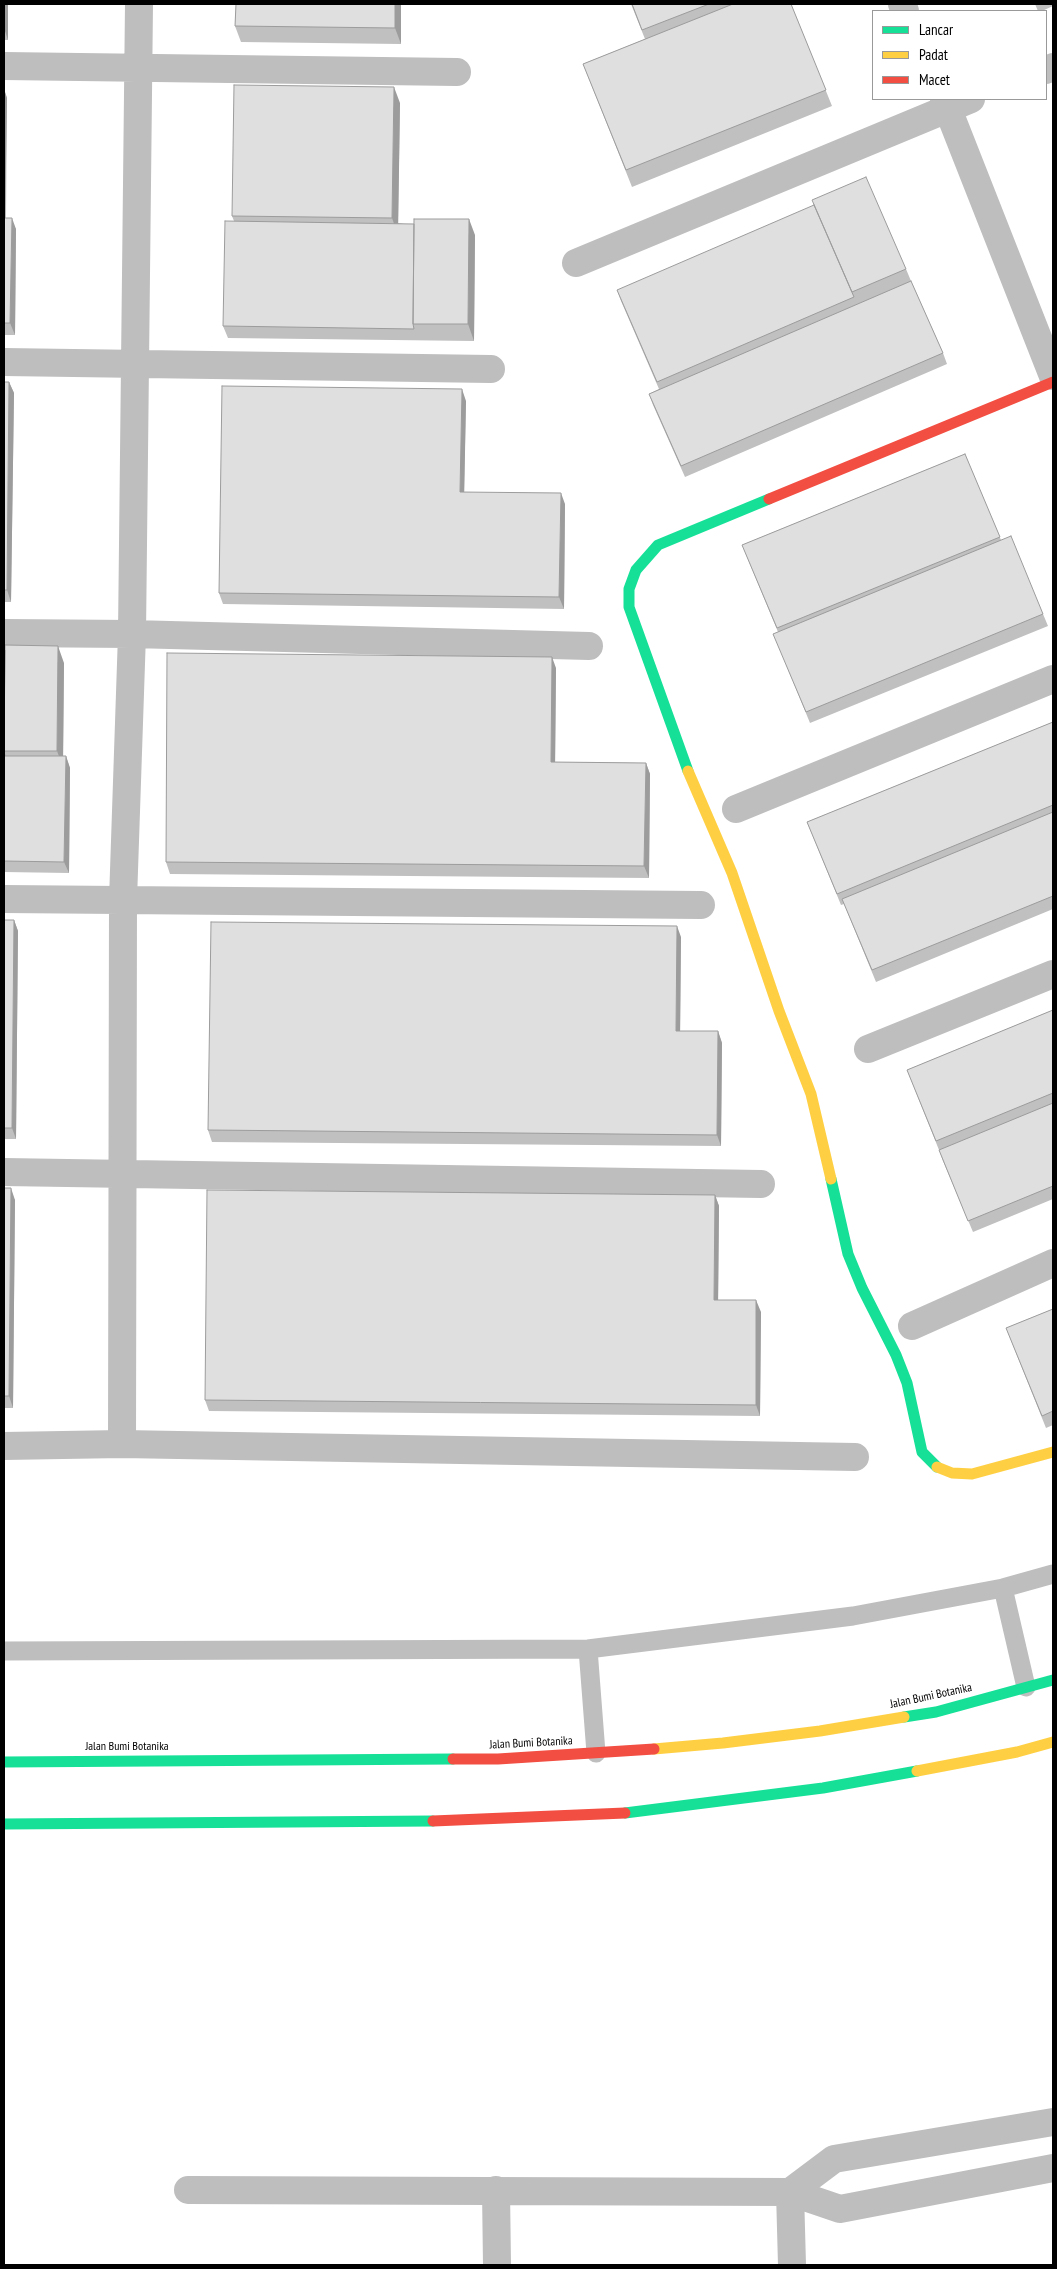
<!DOCTYPE html>
<html>
<head>
<meta charset="utf-8">
<style>
	body { margin:0 }
	#map { position:relative; width:1057px; height:2269px; overflow:hidden; background:#fff; font-family:"PT Sans Narrow",sans-serif }
	canvas { display:block }
	.frame { position:absolute; inset:0; border:5px solid #000; pointer-events:none }
	.legend { position:absolute; left:872px; top:10px; width:175px; height:90px; box-sizing:border-box; background:#fff; border:1px solid #999; margin:0; padding:6px 9px; list-style:none; font-size:15px; color:#000 }
	.legend li { display:flex; align-items:center; gap:10px; height:25px }
	.legend b { width:25px; border:1px solid #999 }
</style>
</head>
<body>
<div id="map">
<canvas width="1057" height="2269"></canvas>
<div class="frame"></div>
<ul class="legend">
<li><b style="height:6px;background:#16e098"></b>Lancar</li>
<li><b style="height:6px;background:#ffcf43"></b>Padat</li>
<li><b style="height:6px;background:#f24e42"></b>Macet</li>
</ul>
</div>
<script>
const ctx = document.querySelector('canvas').getContext('2d');
ctx.lineJoin = 'round';
const poly = rows => new Path2D(rows.map(r => 'M' + r).join(''));
function strokePath(path, color, width, dash) { ctx.strokeStyle = color; ctx.lineWidth = width; ctx.lineCap = dash ? 'butt' : 'round'; ctx.setLineDash(dash || []); ctx.stroke(path); }
function paint(path, color) { ctx.fillStyle = color; ctx.fill(path, 'evenodd'); }
function label(font, color, halo, rows, align = 'center') {
  ctx.font = font + ' "PT Sans Narrow",sans-serif'; ctx.lineWidth = 5; ctx.setLineDash([]); ctx.textBaseline = 'middle'; ctx.strokeStyle = halo; ctx.fillStyle = color; for (const [text, x, y, turn = 0] of rows) {
    ctx.save(); ctx.translate(x, y); ctx.rotate((+turn || 0) * Math.PI / 180); ctx.textAlign = isNaN(turn) ? turn : align; if (halo) ctx.strokeText(text, 0, 0); ctx.fillText(text, 0, 0); ctx.restore();
  }
}
strokePath(poly([
	[1003,1588,1026,1687],
	[588,1649,596,1753],
	[4,1651,588,1649,853,1616,1003,1588,1053,1574]
]), '#bebebe', 19);
strokePath(poly([
	[902,4,905,11],
	[4,66,457,72],
	[1046,70,1053,67],
	[944,99,1053,376],
	[576,263,971,99],
	[4,362,491,369],
	[4,633,132,634,589,646],
	[736,809,1053,679],
	[4,899,701,905],
	[868,1049,1053,974],
	[4,1172,761,1184],
	[912,1326,1053,1263],
	[122,1444,123,900,132,634,139,4],
	[4,1446,122,1444,855,1457],
	[188,2190,790,2192,840,2209,1053,2168],
	[496,2190,497,2265],
	[790,2192,834,2159,1053,2122],
	[790,2192,792,2265]
]), '#bebebe', 28);
strokePath(poly([
	[688,771,629,607,629,589,636,570,658,545,769,499],
	[831,1179,848,1254,862,1288,896,1355,907,1383,922,1452,937,1467],
	[904,1717,936,1712,1053,1680],
	[4,1762,453,1759],
	[625,1813,823,1788,917,1771],
	[4,1824,433,1821]
]), '#16e098', 11);
strokePath(poly([
	[688,771,732,873,779,1011,811,1094,831,1179],
	[937,1467,952,1473,972,1474,1053,1452],
	[654,1749,723,1743,820,1731,904,1717],
	[917,1771,1017,1752,1053,1742]
]), '#ffcf43', 11);
strokePath(poly([
	[769,499,1053,382],
	[453,1759,498,1759,654,1749],
	[433,1821,625,1813]
]), '#f24e42', 11);
paint(poly([
	[4,4,8,4,8,40,4,40],
	[236,4,401,4,401,44,241,42,235,26],
	[631,4,791,4,832,106,632,187,583,64,645,39],
	[1035,4,1053,4,1053,6,1042,11,1038,11],
	[4,89,7,98,6,218,16,229,15,335,4,335],
	[400,103,398,223,475,235,474,341,228,338,223,326,234,221,232,216],
	[906,269,911,281,943,353,947,364,685,477,653,405,649,394,659,389,621,301,617,290],
	[4,382,9,382,14,393,11,602,4,602],
	[466,401,464,492,565,504,564,609,223,604,219,593],
	[965,454,1001,540,1043,614,1048,626,810,723,778,645,773,634,778,632,742,545],
	[4,650,64,663,63,756,66,756,70,768,69,873,4,872],
	[556,668,555,762,646,763,650,774,649,878,170,874,166,862],
	[1053,722,1053,909,876,982,844,904,841,905,807,822],
	[4,920,14,920,18,931,16,1139,4,1139],
	[681,937,680,1031,718,1031,722,1043,721,1146,212,1142,208,1130],
	[1053,1010,1053,1199,973,1232,943,1161,939,1150,907,1070],
	[4,1188,15,1200,13,1408,4,1408],
	[715,1195,719,1206,718,1300,761,1312,760,1416,209,1411,205,1400],
	[1053,1309,1053,1425,1046,1428,1006,1328]
]), '#c0c0c0');
paint(poly([
	[4,4,8,4,8,40,4,28],
	[395,4,401,4,401,44,395,28],
	[394,87,400,103,398,235,392,218],
	[4,89,7,98,5,229,4,225],
	[12,218,16,229,15,335,10,323],
	[469,219,475,235,474,341,468,324],
	[9,382,14,393,11,602,7,590],
	[462,389,466,401,464,503,460,492],
	[561,493,565,504,564,609,559,597],
	[58,646,64,663,63,767,57,751],
	[552,657,556,668,555,773,551,762],
	[66,756,70,768,69,873,64,862],
	[646,763,650,774,649,878,644,866],
	[14,920,18,931,16,1139,12,1128],
	[677,926,681,937,680,1043,676,1031],
	[718,1031,722,1043,721,1146,717,1135],
	[11,1188,15,1200,13,1408,9,1396],
	[715,1195,719,1206,718,1311,714,1300],
	[756,1300,761,1312,760,1416,756,1405]
]), '#9c9c9c');
const building = poly([
	[236,4,395,4,395,28,235,26,236,4],
	[632,4,709,4,642,30,632,4],
	[733,4,791,4,826,90,626,170,583,64,733,4],
	[234,85,394,87,392,218,232,216,234,85],
	[866,177,906,269,852,292,812,200,866,177],
	[814,205,854,297,657,382,617,290,814,205],
	[4,218,12,218,10,323,4,323,4,218],
	[414,219,469,219,468,324,413,324,414,219],
	[225,221,414,224,413,324,414,329,223,326,225,221],
	[911,281,943,353,681,466,649,394,911,281],
	[4,382,9,382,7,590,4,590,4,382],
	[222,386,462,389,460,492,561,493,559,597,219,593,222,386],
	[965,454,1000,537,777,628,742,545,965,454],
	[1011,536,1043,614,806,712,773,634,1011,536],
	[5,645,58,646,57,751,4,751,5,645],
	[4,650,5,650,4,724,4,650],
	[167,653,552,657,551,762,646,763,644,866,166,862,167,653],
	[1053,722,1053,805,837,894,807,822,1053,722],
	[4,751,5,756,66,756,64,862,4,861,4,751],
	[1053,812,1053,896,872,970,842,899,1053,812],
	[4,920,14,920,12,1128,4,1128,4,920],
	[211,922,677,926,676,1031,718,1031,717,1135,208,1130,211,922],
	[1053,1010,1053,1093,936,1141,907,1070,1053,1010],
	[1053,1103,1053,1186,968,1221,939,1150,1053,1103],
	[4,1188,11,1188,9,1396,4,1396,4,1188],
	[207,1190,715,1195,714,1300,756,1300,756,1405,205,1400,207,1190],
	[1053,1309,1053,1411,1042,1416,1006,1328,1053,1309]
]);
paint(building, '#dfdfdf');
strokePath(building, '#9c9c9c', 1);
label('12px', '#000', '#fff', [
	["Jalan Bumi Botanika",931,1696,-12],
	["Jalan Bumi Botanika",531,1743,-3],
	["Jalan Bumi Botanika",127,1747]
]);
</script>
</body>
</html>
